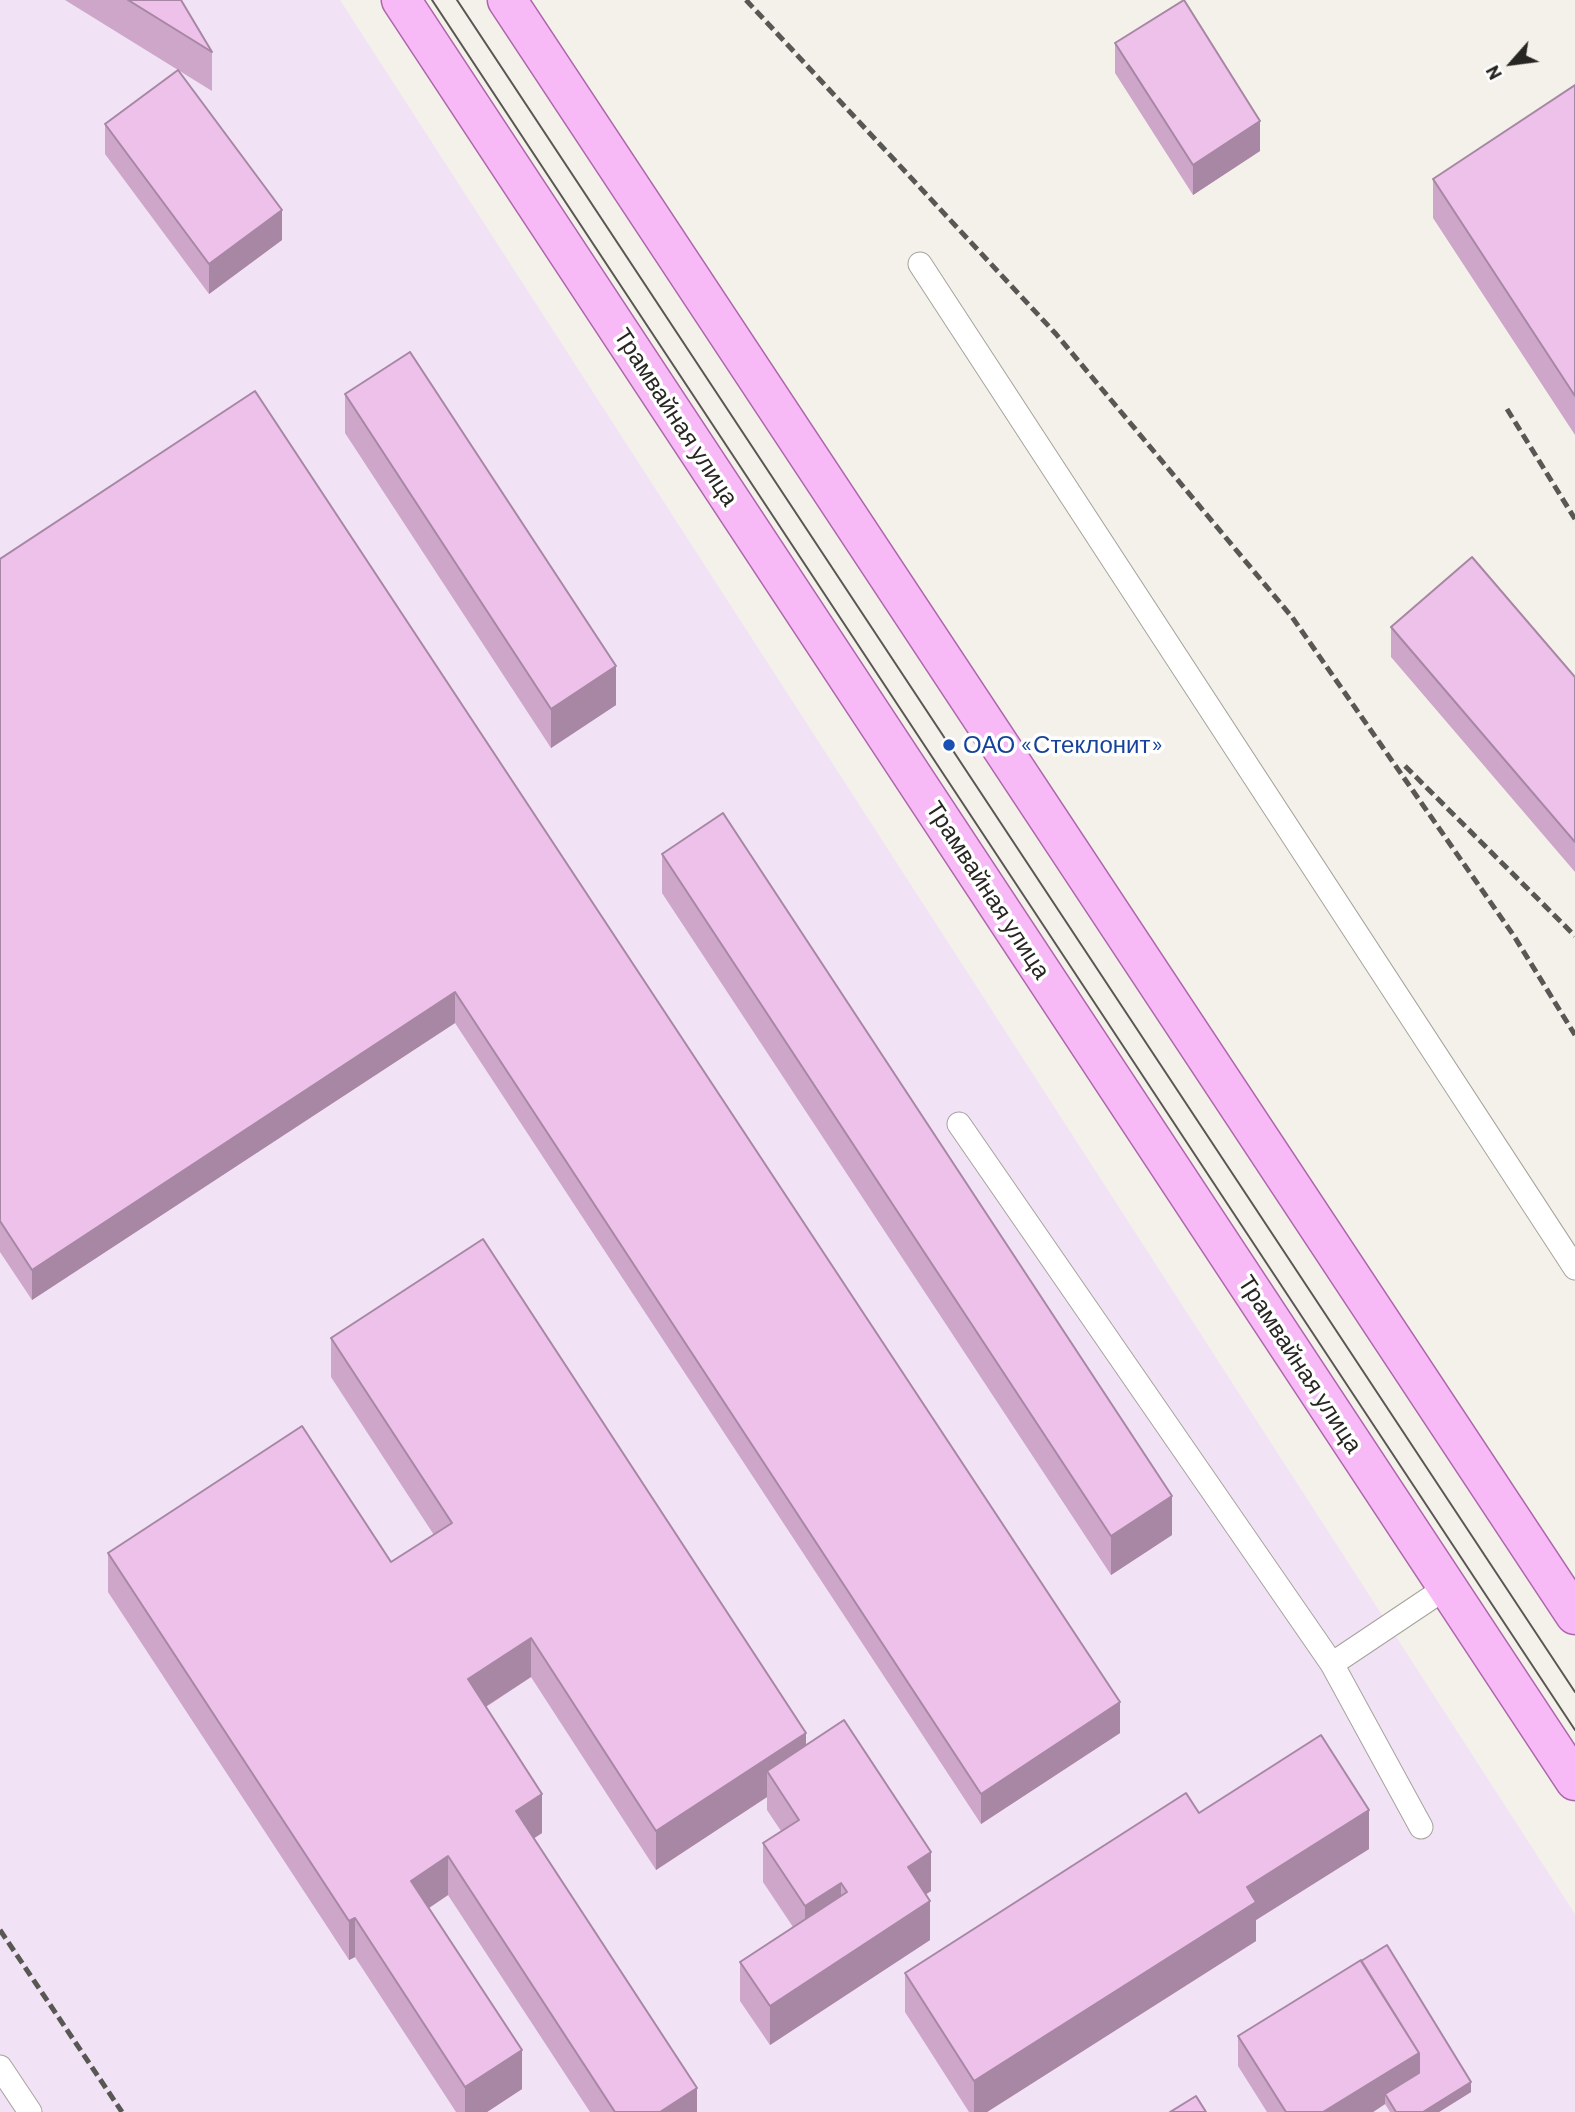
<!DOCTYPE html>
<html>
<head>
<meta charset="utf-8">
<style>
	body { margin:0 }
	#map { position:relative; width:1575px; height:2112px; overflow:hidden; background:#f4f1ea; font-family:Barlow,sans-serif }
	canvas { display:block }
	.north { position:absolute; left:1477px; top:28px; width:70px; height:70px; -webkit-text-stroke:5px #fff; paint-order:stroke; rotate:242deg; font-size:19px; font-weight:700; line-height:28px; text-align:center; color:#272623 }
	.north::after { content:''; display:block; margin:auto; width:24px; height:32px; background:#272623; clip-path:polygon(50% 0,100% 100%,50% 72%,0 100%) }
</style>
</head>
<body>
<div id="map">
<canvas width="1575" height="2112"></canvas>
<div class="north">N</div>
</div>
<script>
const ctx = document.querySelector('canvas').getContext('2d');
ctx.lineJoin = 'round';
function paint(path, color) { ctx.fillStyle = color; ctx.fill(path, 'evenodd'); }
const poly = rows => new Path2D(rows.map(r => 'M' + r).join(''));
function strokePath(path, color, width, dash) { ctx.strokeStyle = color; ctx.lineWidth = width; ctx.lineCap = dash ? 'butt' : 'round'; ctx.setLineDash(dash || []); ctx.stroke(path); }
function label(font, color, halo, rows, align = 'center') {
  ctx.font = font + ' Barlow,sans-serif'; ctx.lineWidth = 7; ctx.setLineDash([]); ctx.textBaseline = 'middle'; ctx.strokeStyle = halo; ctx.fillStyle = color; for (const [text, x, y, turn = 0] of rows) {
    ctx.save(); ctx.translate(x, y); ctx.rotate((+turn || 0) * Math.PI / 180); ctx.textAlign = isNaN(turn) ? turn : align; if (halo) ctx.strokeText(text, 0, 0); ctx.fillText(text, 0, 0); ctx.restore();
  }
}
paint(poly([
	[0,0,340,0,1575,1914,1575,2112,0,2112]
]), '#f1e2f5');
const service = poly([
	[920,264,1575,1268],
	[959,1124,1332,1664,1447,1587],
	[1332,1664,1421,1827],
	[0,2067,30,2112]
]);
const primary = poly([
	[401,0,1575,1781],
	[507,0,1575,1615]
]);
strokePath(service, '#a6a39c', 25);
strokePath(primary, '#ac67aa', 41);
strokePath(service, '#fff', 23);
strokePath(primary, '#f8b9f7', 38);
strokePath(poly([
	[432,0,1575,1730],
	[457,0,1575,1692]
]), '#585753', 2);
strokePath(poly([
	[746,0,1056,334,1292,617,1514,936,1575,1035],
	[1507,409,1575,519],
	[1405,766,1575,936],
	[0,1930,122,2112]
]), '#585753', 5, [10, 5]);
paint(poly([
	[65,0,181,0,212,52,212,91],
	[1115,43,1260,151,1193,195,1115,73],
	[1575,85,1575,435,1433,218,1433,179],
	[105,124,282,240,209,294,105,154],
	[255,391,1120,1733,981,1824,455,1023,32,1300,0,1252,0,559],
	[345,394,616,705,551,748,345,433],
	[1391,627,1575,677,1575,872,1391,657],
	[662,854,1172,1535,1111,1575,662,893],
	[331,1338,806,1746,931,1891,926,1894,930,1940,770,2045,740,2001,740,1962,793,1927,763,1882,763,1843,781,1831,767,1810,767,1797,656,1870,531,1677,486,1707,542,1833,534,1838,697,2112,590,2112,448,1895,429,1908,522,2089,487,2112,456,2112,355,1957,349,1960,108,1592,108,1553,391,1562,434,1535,331,1377],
	[1369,1849,1256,1920,1256,1941,987,2112,969,2112,905,2012,905,1973],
	[1238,2036,1471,2092,1439,2112,1390,2112,1385,2104,1373,2112,1267,2112,1238,2066]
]), '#cda6ca');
paint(poly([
	[1260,121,1260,151,1193,195,1193,165],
	[282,210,282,240,209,294,209,264],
	[616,666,616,705,551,748,551,709],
	[455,992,455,1023,32,1300,32,1270],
	[1172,1496,1172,1535,1111,1575,1111,1536],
	[531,1638,531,1677,468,1718,468,1679],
	[1120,1702,1120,1733,981,1824,981,1794],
	[806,1733,806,1772,767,1771,767,1797,656,1870,656,1831],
	[542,1794,542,1833,516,1850,516,1811],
	[1369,1810,1369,1849,1256,1920,1256,1941,987,2112,974,2112,974,2081,1247,1887],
	[931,1852,931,1891,908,1906,908,1867],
	[448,1856,448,1895,411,1920,411,1881],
	[841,1883,841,1922,805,1945,805,1906],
	[930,1901,930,1940,770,2045,770,2006],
	[355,1918,355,1957,349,1960,349,1921],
	[522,2050,522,2089,487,2112,465,2112,465,2087],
	[1419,2053,1419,2084,1385,2094,1385,2104,1373,2112,1323,2112],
	[1471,2082,1471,2092,1439,2112,1423,2112],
	[697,2088,697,2112,660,2112]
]), '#a787a4');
const building = poly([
	[128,0,181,0,212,52,128,0],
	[1184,0,1260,121,1193,165,1115,43,1184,0],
	[178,70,282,210,209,264,105,124,178,70],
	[1575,85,1575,396,1433,179,1575,85],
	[410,352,616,666,551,709,345,394,410,352],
	[255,391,1120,1702,981,1794,455,992,32,1270,0,1221,0,559,255,391],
	[1472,557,1575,677,1575,842,1391,627,1472,557],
	[723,813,1172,1496,1111,1536,662,854,723,813],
	[483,1239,806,1733,656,1831,531,1638,468,1679,542,1794,516,1811,697,2088,660,2112,615,2112,448,1856,411,1881,522,2050,465,2087,355,1918,349,1921,108,1553,302,1426,391,1562,452,1523,331,1338,483,1239],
	[844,1720,931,1852,908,1867,930,1901,770,2006,740,1962,847,1892,841,1883,805,1906,763,1843,799,1820,767,1771,844,1720],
	[1321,1735,1369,1810,1247,1887,1256,1902,974,2081,905,1973,1186,1793,1199,1813,1321,1735],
	[1387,1945,1471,2082,1423,2112,1396,2112,1385,2094,1419,2073,1419,2053,1361,1961,1387,1945],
	[1361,1960,1419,2053,1323,2112,1286,2112,1238,2036,1361,1960],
	[1196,2096,1206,2112,1170,2112,1196,2096]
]);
paint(building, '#eec1eb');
strokePath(building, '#a787a4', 2);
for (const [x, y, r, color] of [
	[949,745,7,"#1a4fb4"]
]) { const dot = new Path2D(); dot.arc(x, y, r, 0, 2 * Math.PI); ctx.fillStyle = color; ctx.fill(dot); strokePath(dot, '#fff', 2.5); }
label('24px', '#272623', '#fff', [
	["Трамвайная улица",676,417,57],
	["Трамвайная улица",988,890,57],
	["Трамвайная улица",1300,1364,57]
]);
label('24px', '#164399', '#fff', [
	["ОАО «Стеклонит»",963,745]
], 'left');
</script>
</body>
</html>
